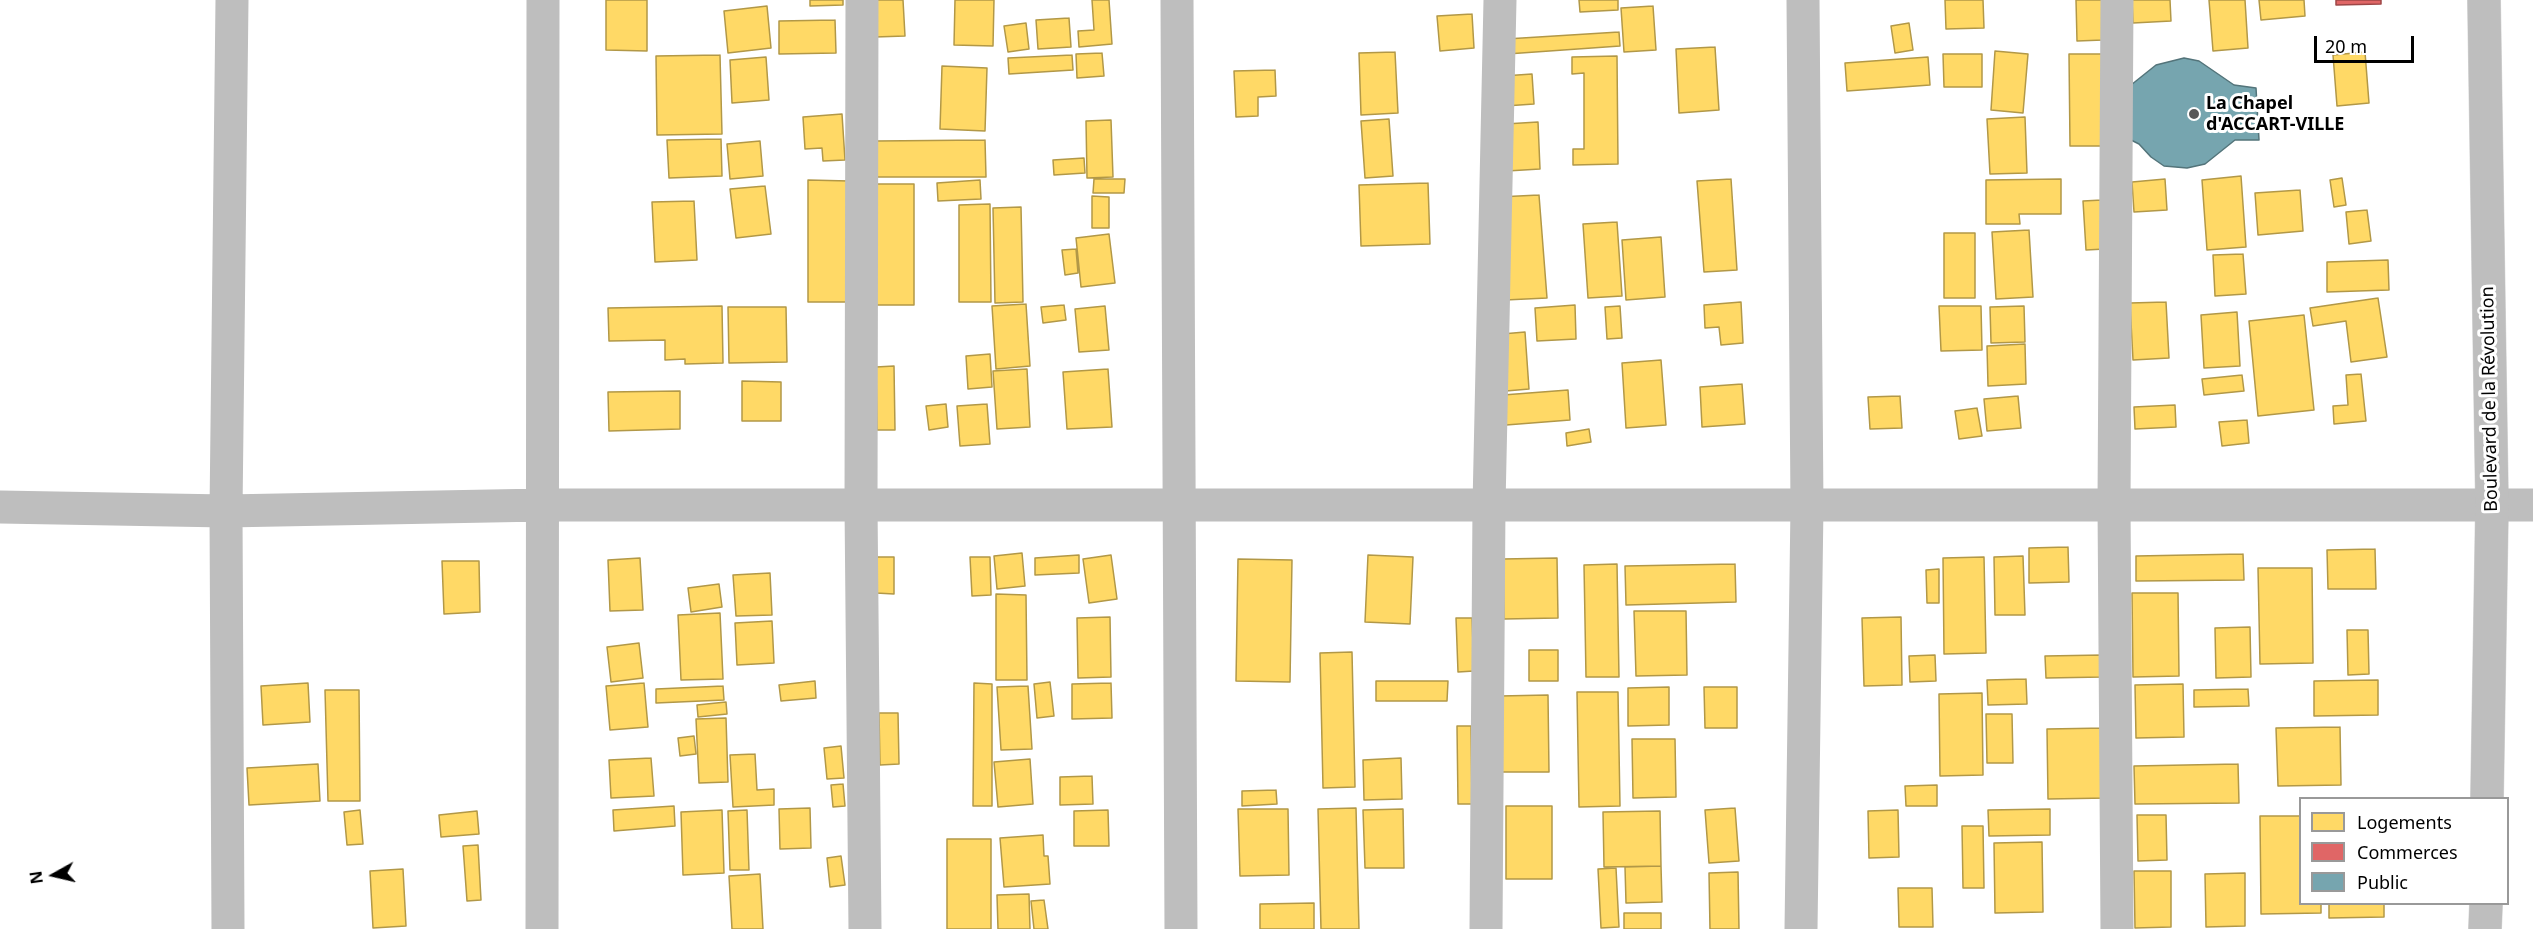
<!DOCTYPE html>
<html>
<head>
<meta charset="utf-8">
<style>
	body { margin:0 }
	#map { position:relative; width:2533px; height:929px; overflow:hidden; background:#fff; font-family:"Noto Sans",sans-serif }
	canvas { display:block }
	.legend { position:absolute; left:2299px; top:797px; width:210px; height:108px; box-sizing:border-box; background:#fff; border:2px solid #999; margin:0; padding:8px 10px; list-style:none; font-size:18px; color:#000 }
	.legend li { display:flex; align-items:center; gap:12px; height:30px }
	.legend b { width:30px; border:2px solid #999 }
	.north { position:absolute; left:24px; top:845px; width:60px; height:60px; -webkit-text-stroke:4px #fff; paint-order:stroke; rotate:262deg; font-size:16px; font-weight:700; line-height:24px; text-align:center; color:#000 }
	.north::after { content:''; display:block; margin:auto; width:21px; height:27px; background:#000; clip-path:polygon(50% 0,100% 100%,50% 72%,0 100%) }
	.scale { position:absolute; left:2314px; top:36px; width:100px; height:27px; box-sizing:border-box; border:3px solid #000; border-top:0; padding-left:8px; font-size:18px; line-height:21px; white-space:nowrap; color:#000; -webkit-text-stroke:4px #fff; paint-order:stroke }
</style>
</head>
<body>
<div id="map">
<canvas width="2533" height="929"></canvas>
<ul class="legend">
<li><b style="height:16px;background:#ffd966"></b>Logements</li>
<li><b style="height:16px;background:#e06666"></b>Commerces</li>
<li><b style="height:16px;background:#76a5af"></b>Public</li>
</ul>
<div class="north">N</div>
<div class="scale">20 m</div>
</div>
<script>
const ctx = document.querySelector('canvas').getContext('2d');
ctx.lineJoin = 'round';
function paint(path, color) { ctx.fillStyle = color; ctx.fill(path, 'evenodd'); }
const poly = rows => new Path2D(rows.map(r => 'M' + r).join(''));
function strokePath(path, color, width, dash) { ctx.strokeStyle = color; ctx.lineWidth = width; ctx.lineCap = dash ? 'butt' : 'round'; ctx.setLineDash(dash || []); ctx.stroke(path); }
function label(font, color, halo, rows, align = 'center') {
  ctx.font = font + ' "Noto Sans",sans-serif'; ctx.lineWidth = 6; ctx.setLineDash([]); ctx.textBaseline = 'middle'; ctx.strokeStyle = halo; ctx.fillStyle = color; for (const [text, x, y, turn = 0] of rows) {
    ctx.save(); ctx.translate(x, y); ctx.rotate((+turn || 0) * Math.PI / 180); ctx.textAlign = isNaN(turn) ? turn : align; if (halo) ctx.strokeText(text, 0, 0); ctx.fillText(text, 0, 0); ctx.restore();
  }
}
const homes = poly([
	[606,0,647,0,647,51,606,50,606,0],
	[810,0,843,0,843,5,810,6,810,0],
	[874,0,903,0,905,36,875,37,874,0],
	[955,0,994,0,993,46,954,45,955,0],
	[1092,0,1109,0,1112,44,1079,47,1078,31,1094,30,1092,0],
	[1579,0,1618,0,1618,10,1580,12,1579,0],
	[1945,0,1983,0,1984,28,1946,29,1945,0],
	[2076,0,2102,0,2103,40,2077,41,2076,0],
	[2132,0,2170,0,2171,21,2133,23,2132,0],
	[2209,0,2245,0,2248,48,2213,51,2209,0],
	[2259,0,2304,0,2305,16,2261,20,2259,0],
	[767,6,771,48,728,53,724,11,767,6],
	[1653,6,1656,50,1624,52,1621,8,1653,6],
	[1472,14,1474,48,1440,51,1437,16,1472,14],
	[1069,18,1071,47,1038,49,1036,20,1069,18],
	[835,20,836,53,779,54,779,21,835,20],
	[1026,23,1029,49,1008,52,1004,26,1026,23],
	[1909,23,1913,50,1895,53,1891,26,1909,23],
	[1619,32,1620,46,1507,54,1506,39,1619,32],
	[1715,47,1719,110,1679,113,1676,49,1715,47],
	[1995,51,2028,54,2023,113,1991,110,1995,51],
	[1395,52,1398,113,1361,115,1359,53,1395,52],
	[2365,52,2369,103,2337,106,2333,55,2365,52],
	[1102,53,1104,76,1077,78,1076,54,1102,53],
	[1943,54,1982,54,1982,87,1944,87,1943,54],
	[2069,54,2103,54,2105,146,2070,146,2069,54],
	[720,55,722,134,657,135,656,56,720,55],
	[1072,55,1073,70,1009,74,1008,58,1072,55],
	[1617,56,1618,164,1573,165,1573,149,1584,149,1584,73,1572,74,1572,57,1617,56],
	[766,57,769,100,732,103,730,60,766,57],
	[1928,57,1930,85,1847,91,1845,63,1928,57],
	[942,66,987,68,985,131,940,129,942,66],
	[1275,70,1276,96,1258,97,1258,116,1236,117,1234,71,1275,70],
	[1532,74,1534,104,1505,106,1503,76,1532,74],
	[842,114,845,160,823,161,822,148,805,149,803,117,842,114],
	[2025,117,2027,173,1990,174,1987,119,2025,117],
	[1389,119,1393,176,1365,178,1361,121,1389,119],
	[1111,120,1113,177,1087,178,1086,121,1111,120],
	[1538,122,1540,169,1507,171,1505,124,1538,122],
	[721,139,722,176,669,178,667,140,721,139],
	[985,140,986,177,877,177,876,141,985,140],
	[760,141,763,176,730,179,727,144,760,141],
	[1084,158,1085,173,1054,175,1053,160,1084,158],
	[2241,176,2246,247,2207,250,2202,180,2241,176],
	[2342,178,2346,205,2334,207,2330,180,2342,178],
	[1094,179,1125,179,1124,193,1093,193,1094,179],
	[1731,179,1737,270,1704,272,1697,181,1731,179],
	[2061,179,2061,214,2019,214,2020,224,1986,224,1986,180,2061,179],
	[2165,179,2167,210,2134,212,2132,182,2165,179],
	[808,180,849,181,848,302,808,302,808,180],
	[980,180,981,199,938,201,937,183,980,180],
	[1428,183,1430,244,1361,246,1359,185,1428,183],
	[874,184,914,184,914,305,875,305,874,184],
	[765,186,771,234,736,238,730,189,765,186],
	[2300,190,2303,231,2258,235,2255,193,2300,190],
	[1539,195,1547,298,1505,300,1498,197,1539,195],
	[1092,196,1109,197,1109,228,1092,228,1092,196],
	[2102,200,2105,249,2086,250,2083,201,2102,200],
	[694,201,697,260,655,262,652,202,694,201],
	[990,204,991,302,959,302,959,205,990,204],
	[1021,207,1023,302,995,303,993,208,1021,207],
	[2367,210,2371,241,2349,244,2346,212,2367,210],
	[1617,222,1622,296,1588,298,1583,224,1617,222],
	[2029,230,2033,297,1996,299,1992,232,2029,230],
	[1944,233,1975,233,1975,298,1944,298,1944,233],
	[1109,234,1115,283,1081,287,1076,238,1109,234],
	[1661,237,1665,297,1626,300,1622,240,1661,237],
	[1076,249,1078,273,1065,275,1062,250,1076,249],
	[2243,254,2246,294,2215,296,2213,255,2243,254],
	[2388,260,2389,290,2327,292,2327,262,2388,260],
	[2378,298,2387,357,2351,362,2346,321,2313,326,2310,308,2378,298],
	[1741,302,1743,343,1721,345,1719,327,1705,328,1704,305,1741,302],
	[2166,302,2169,358,2133,360,2130,303,2166,302],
	[1026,304,1030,366,996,369,992,306,1026,304],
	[1064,305,1066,320,1043,323,1041,307,1064,305],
	[1575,305,1576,339,1537,341,1535,308,1575,305],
	[722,306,723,363,685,364,685,359,665,360,665,340,609,341,608,308,722,306],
	[1105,306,1109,350,1079,352,1075,309,1105,306],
	[1620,306,1622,338,1607,339,1605,307,1620,306],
	[1939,306,1981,306,1982,350,1941,351,1939,306],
	[2024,306,2025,342,1991,343,1990,307,2024,306],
	[728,307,786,307,787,362,729,363,728,307],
	[2237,312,2240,366,2204,368,2201,315,2237,312],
	[2304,315,2314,410,2258,416,2249,321,2304,315],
	[1525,332,1529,389,1506,391,1502,334,1525,332],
	[2025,344,2026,384,1988,386,1987,346,2025,344],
	[990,354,992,387,968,389,966,356,990,354],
	[1661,360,1666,425,1626,428,1622,363,1661,360],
	[894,366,895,430,877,430,876,367,894,366],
	[1027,369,1030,427,997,429,993,371,1027,369],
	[1108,369,1112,427,1067,429,1063,372,1108,369],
	[2361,374,2366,421,2334,424,2333,406,2348,405,2346,375,2361,374],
	[2242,375,2244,391,2204,395,2202,379,2242,375],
	[742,381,781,382,781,421,742,421,742,381],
	[1742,384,1745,424,1702,427,1700,387,1742,384],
	[1568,390,1570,420,1506,425,1503,395,1568,390],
	[680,391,680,429,609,431,608,392,680,391],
	[1900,396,1902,428,1870,429,1868,397,1900,396],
	[2018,396,2021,428,1987,431,1984,399,2018,396],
	[946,404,948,427,929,430,926,406,946,404],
	[987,404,990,444,960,446,957,406,987,404],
	[2175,405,2176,427,2135,429,2134,407,2175,405],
	[1977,408,1982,436,1959,439,1955,411,1977,408],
	[2247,420,2249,443,2222,446,2219,422,2247,420],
	[1589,429,1591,442,1567,446,1566,433,1589,429],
	[2068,547,2069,582,2029,583,2029,548,2068,547],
	[2375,549,2376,589,2328,589,2327,550,2375,549],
	[1022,553,1025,586,997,589,994,556,1022,553],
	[2243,554,2244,580,2136,581,2136,556,2243,554],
	[1079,555,1079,573,1035,575,1035,558,1079,555],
	[1111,555,1117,599,1089,603,1083,559,1111,555],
	[1368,555,1413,557,1410,624,1365,622,1368,555],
	[2023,556,2025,615,1995,615,1994,557,2023,556],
	[876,557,894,557,894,594,876,593,876,557],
	[970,557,990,557,991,595,972,596,970,557],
	[1984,557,1986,653,1944,654,1943,558,1984,557],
	[640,558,643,610,610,611,608,560,640,558],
	[1557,558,1558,618,1504,619,1503,559,1557,558],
	[1238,559,1292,560,1290,682,1236,681,1238,559],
	[442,561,479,561,480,612,444,614,442,561],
	[1617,564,1619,677,1586,677,1584,565,1617,564],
	[1735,564,1736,602,1626,605,1625,566,1735,564],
	[2258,568,2312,568,2313,663,2260,664,2258,568],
	[1939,569,1939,603,1927,603,1926,570,1939,569],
	[770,573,772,615,736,616,733,575,770,573],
	[719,584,722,607,691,612,688,588,719,584],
	[2132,593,2178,593,2179,676,2133,677,2132,593],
	[996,594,1026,595,1027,680,996,680,996,594],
	[1634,611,1686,611,1687,675,1636,676,1634,611],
	[720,613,723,679,681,680,678,615,720,613],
	[1110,617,1111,677,1078,678,1077,618,1110,617],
	[1901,617,1902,685,1864,686,1862,618,1901,617],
	[1456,618,1472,618,1474,671,1458,672,1456,618],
	[772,621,774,663,737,665,735,623,772,621],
	[2250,627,2251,677,2216,678,2215,628,2250,627],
	[2347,630,2368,630,2369,674,2348,675,2347,630],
	[639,643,643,678,611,682,607,647,639,643],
	[1529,650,1558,650,1558,681,1529,681,1529,650],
	[1352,652,1355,787,1323,788,1320,653,1352,652],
	[1935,655,1936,681,1910,682,1909,656,1935,655],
	[2103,655,2103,677,2046,678,2045,656,2103,655],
	[2026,679,2027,704,1988,705,1987,680,2026,679],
	[2378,680,2378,715,2314,716,2314,681,2378,680],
	[815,681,816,698,781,701,779,685,815,681],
	[1376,681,1448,681,1447,701,1376,701,1376,681],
	[1050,682,1054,716,1037,718,1034,684,1050,682],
	[308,683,310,722,263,725,261,686,308,683],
	[644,683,648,727,610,730,606,686,644,683],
	[974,683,992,684,992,806,973,806,974,683],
	[1111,683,1112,718,1072,719,1072,684,1111,683],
	[2183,684,2184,737,2136,738,2135,685,2183,684],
	[723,686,724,700,656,703,656,689,723,686],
	[1028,686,1032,749,1001,750,997,687,1028,686],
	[1669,687,1669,725,1628,726,1628,688,1669,687],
	[1704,687,1737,687,1737,728,1705,728,1704,687],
	[2248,689,2249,706,2194,707,2194,690,2248,689],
	[325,690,359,690,360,801,328,801,325,690],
	[1577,692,1618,692,1620,806,1579,807,1577,692],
	[1982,693,1983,775,1940,776,1939,694,1982,693],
	[1548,695,1549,772,1502,772,1500,696,1548,695],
	[726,702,727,714,698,717,697,705,726,702],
	[879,713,898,713,899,764,880,765,879,713],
	[1986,714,2012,714,2013,763,1987,763,1986,714],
	[726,718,728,782,699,783,696,719,726,718],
	[1457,726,1471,726,1472,804,1458,804,1457,726],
	[2340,727,2341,785,2278,786,2276,728,2340,727],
	[2106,728,2108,798,2048,799,2047,729,2106,728],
	[694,736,696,754,680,756,678,738,694,736],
	[1632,739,1675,739,1676,797,1633,798,1632,739],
	[841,746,844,778,827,779,824,748,841,746],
	[755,754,757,790,774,789,774,805,733,807,730,755,755,754],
	[651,758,654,796,611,798,609,760,651,758],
	[1401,758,1402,799,1364,800,1363,760,1401,758],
	[1030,759,1033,804,998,807,994,762,1030,759],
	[318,764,320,801,249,805,247,768,318,764],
	[2238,764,2239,803,2135,804,2134,766,2238,764],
	[1092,776,1093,804,1060,805,1060,777,1092,776],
	[843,784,845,806,833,807,831,785,843,784],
	[1937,785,1937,806,1906,806,1905,786,1937,785],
	[1276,790,1277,804,1242,806,1242,791,1276,790],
	[674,806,675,826,614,831,613,810,674,806],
	[1506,806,1552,806,1552,879,1506,879,1506,806],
	[810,808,811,848,780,849,779,809,810,808],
	[1356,808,1359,929,1321,929,1318,809,1356,808],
	[1735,808,1739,861,1709,863,1705,810,1735,808],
	[1238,809,1288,809,1289,875,1240,876,1238,809],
	[1403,809,1404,868,1365,868,1363,810,1403,809],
	[2050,809,2050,835,1989,836,1988,810,2050,809],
	[360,810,363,844,347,845,344,812,360,810],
	[722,810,724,873,683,875,681,812,722,810],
	[747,810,749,870,730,870,728,811,747,810],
	[1108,810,1109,846,1074,846,1074,811,1108,810],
	[1898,810,1899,857,1869,858,1868,811,1898,810],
	[477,811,479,834,441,837,439,815,477,811],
	[1660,811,1661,866,1604,867,1603,812,1660,811],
	[2137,815,2166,815,2167,860,2138,861,2137,815],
	[2260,816,2300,816,2300,904,2321,904,2321,913,2261,914,2260,816],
	[1962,826,1983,826,1984,888,1963,888,1962,826],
	[1043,835,1044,856,1048,856,1050,884,1004,887,1000,838,1043,835],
	[947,839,991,839,991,929,947,929,947,839],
	[2042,842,2043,912,1995,913,1994,843,2042,842],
	[478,845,481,900,467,901,463,846,478,845],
	[841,856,845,885,830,887,827,858,841,856],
	[1661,866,1662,902,1626,903,1625,867,1661,866],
	[1616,868,1619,927,1601,928,1598,869,1616,868],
	[403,869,406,926,373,928,370,871,403,869],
	[2134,871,2171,871,2171,927,2135,928,2134,871],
	[1738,872,1739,929,1710,929,1709,873,1738,872],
	[2245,873,2245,926,2206,927,2205,874,2245,873],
	[760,874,763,929,732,929,729,876,760,874],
	[1898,888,1932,888,1933,927,1899,927,1898,888],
	[1029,894,1030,929,998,929,997,895,1029,894],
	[1044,900,1048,929,1034,929,1031,901,1044,900],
	[1314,903,1314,929,1260,929,1260,904,1314,903],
	[2329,904,2384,904,2384,917,2329,918,2329,904],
	[1624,913,1661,913,1661,929,1624,929,1624,913]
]);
paint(homes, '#ffd966');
strokePath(homes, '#b29847', 1.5);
const shops = poly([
	[2336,0,2381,0,2381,4,2336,5,2336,0]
]);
paint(shops, '#e06666');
strokePath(shops, '#9d4747', 1.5);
const public = poly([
	[2184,58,2199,61,2234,85,2256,88,2259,140,2235,140,2205,164,2187,168,2164,166,2151,157,2139,144,2131,140,2131,85,2156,65,2184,58]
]);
paint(public, '#76a5af');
strokePath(public, '#53747a', 1.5);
const major = poly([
	[2484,0,2492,505,2487,798],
	[2485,929,2486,904]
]);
strokePath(major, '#dbdbdb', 34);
strokePath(poly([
	[862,0,861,505,865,929],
	[1177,0,1181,929],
	[2117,0,2114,504,2117,929],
	[0,507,226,511,543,505,2533,505],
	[228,929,226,511,232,0],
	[542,929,543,0],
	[1486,929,1489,505,1500,0],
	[1801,929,1807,506,1803,0]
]), '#bebebe', 33);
strokePath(major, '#bebebe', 33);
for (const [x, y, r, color] of [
	[2194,114,6,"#595959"]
]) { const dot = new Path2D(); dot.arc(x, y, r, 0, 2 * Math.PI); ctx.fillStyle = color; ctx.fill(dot); strokePath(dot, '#fff', 2); }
label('bold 18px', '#000', '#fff', [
	["La Chapel",2206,104],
	["d'ACCART-VILLE",2206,125]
], 'left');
label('18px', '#000', '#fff', [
	["Boulevard de la Révolution",2490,399,-91]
]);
</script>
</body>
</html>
